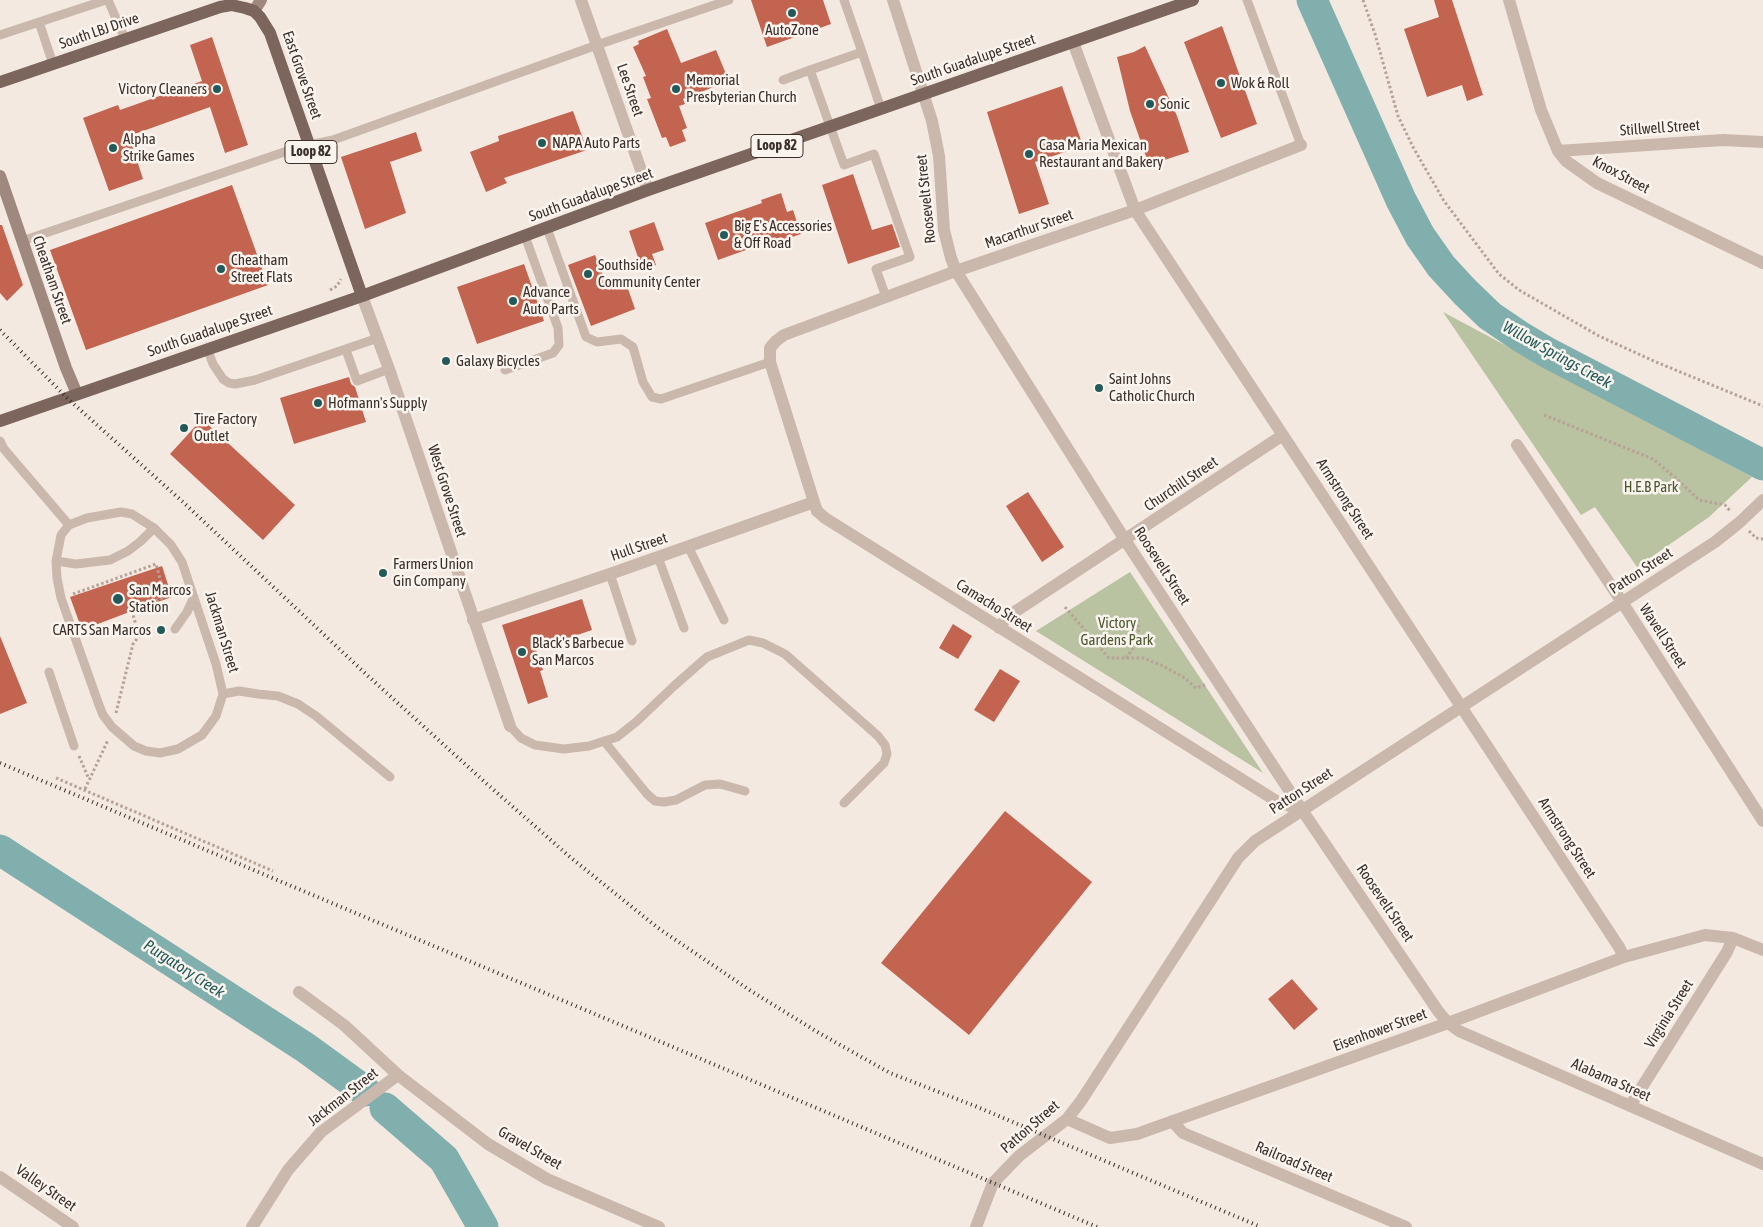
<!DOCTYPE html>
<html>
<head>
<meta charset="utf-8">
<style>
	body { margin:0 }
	canvas { display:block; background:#f3e9e1 }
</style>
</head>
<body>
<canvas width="1763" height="1227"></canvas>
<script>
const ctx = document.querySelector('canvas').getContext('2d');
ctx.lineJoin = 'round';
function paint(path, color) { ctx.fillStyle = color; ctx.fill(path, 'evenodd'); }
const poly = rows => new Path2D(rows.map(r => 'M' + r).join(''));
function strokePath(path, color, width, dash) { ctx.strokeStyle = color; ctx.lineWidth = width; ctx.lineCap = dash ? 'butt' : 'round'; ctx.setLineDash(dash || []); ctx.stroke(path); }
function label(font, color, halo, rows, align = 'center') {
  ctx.font = font + ' "Asap Condensed",sans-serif'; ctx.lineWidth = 5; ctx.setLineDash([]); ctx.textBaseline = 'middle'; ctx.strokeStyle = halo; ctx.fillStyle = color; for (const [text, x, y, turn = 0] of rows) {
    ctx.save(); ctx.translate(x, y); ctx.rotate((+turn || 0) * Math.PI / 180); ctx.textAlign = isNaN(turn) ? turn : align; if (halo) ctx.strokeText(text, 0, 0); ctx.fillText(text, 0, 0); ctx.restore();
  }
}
paint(poly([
	[1443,312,1752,477,1709,517,1637,567,1595,507,1581,515],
	[1130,572,1263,773,1036,631]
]), '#b9c2a1');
strokePath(poly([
	[1312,0,1401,200,1420,236,1441,266,1465,292,1490,316,1521,337,1548,353,1763,465],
	[0,850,306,1048,365,1091],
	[385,1108,444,1159,483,1227]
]), '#81afae', 31);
paint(poly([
	[751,0,823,0,831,24,767,47],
	[1434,0,1452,0,1483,95,1467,101,1462,85,1427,97,1404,29,1439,17],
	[1222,26,1257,124,1221,138,1184,42],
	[667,29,681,63,716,50,729,81,683,99,685,104,679,106,687,128,682,130,686,141,670,147,666,137,662,138,647,99,651,98,643,77,646,76,633,47,639,44,638,41],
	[212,37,248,145,225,153,210,107,129,136,143,179,109,191,83,118,118,105,120,110,202,81,190,45],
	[1145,46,1177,116,1189,152,1149,165,1130,111,1117,57,1134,52],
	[1062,86,1083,146,1035,162,1049,204,1019,214,987,112],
	[573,111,587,150,504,178,507,183,486,192,470,152,499,141,498,136],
	[416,132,422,151,390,162,406,213,365,229,341,157],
	[853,174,872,230,892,224,900,247,848,264,822,185],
	[232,185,268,285,86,350,50,250],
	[781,193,787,212,793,210,801,234,775,243,774,240,718,260,705,223,762,203,761,200],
	[654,222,664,250,652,254,656,265,642,269,629,231],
	[0,225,2,225,23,285,7,301,0,293],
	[595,255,609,290,626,283,635,309,591,326,568,265],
	[524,264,544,321,477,344,457,287],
	[349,377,351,384,355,387,366,422,294,444,280,398],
	[202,419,295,505,263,540,170,454],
	[1028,492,1064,547,1042,562,1006,506],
	[162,566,172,597,132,611,82,630,70,597],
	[582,599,592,630,536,649,543,670,540,671,548,697,528,704,502,625],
	[953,624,972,636,958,659,939,648],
	[0,636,27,703,0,714],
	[1000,669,1020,681,994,722,974,710],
	[1005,811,1092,882,969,1035,881,963],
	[1292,979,1318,1009,1294,1030,1268,999]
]), '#c26450');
strokePath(poly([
	[1363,0,1375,34,1398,116,1413,147,1444,201,1499,274,1519,290,1599,336,1656,362,1763,406],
	[330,290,337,286,341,279],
	[1544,415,1653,459,1679,481,1699,500,1725,505,1731,512],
	[1749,531,1756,538,1763,539],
	[73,594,156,564,165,597,154,601,155,603],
	[1065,607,1109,658,1143,658,1161,665,1183,677,1196,688,1205,685],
	[1126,658,1139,640,1138,620],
	[116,713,133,644,139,636,132,611],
	[79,756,88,777],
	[56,778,273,871],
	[85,789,108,740]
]), '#b7a297', 3, [2.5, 2.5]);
strokePath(poly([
	[108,0,125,39],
	[844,0,862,52],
	[1247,0,1301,145],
	[39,22,53,64],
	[0,35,106,0],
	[783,80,810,70],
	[881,109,862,52,810,70,844,165,874,154,910,257,876,269,886,297],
	[547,228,586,337,597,342,621,339,633,347,643,382,652,397,661,399,770,362],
	[22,241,299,147,333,140,597,45,729,0],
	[207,348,213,364,223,379,229,383,235,384,255,380,378,338],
	[346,350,357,381,389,369],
	[505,370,553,353,559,345,558,328,525,236],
	[0,441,4,449,69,525],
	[121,512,132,514,154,528,171,545,182,562,216,664,223,694,216,716,202,735,178,749,160,753,146,751,134,746,112,727,103,715,99,705,61,598,57,578,56,561,61,535,69,525,87,518,121,512],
	[688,546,724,620],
	[658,557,684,628],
	[56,561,76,564,110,560,128,551,141,541,154,528],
	[610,574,632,641],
	[175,629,187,612,194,597],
	[49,672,74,746],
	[223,694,239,691,258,694,278,696,298,704,316,716,390,777],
	[510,726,521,738,535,745,564,749,589,746,617,737,636,722,674,686,707,657,749,640,763,643,785,654,878,736,885,745,887,754,884,763,844,803],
	[604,741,647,794,655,801,664,802,676,800,705,785,720,784,745,791]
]), '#cbb8ad', 9);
strokePath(poly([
	[581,0,648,190],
	[893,0,932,121,939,156,944,230,951,258,956,271,1125,540,1302,810,1438,1011,1448,1023,1459,1031,1763,1164],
	[1509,0,1541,110,1558,151,1566,161,1597,183,1763,263],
	[1073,42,1135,210,1619,947,1624,957],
	[1301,145,1135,210,956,271,784,335,776,341,770,348,770,362,814,502,817,511,825,518,1262,792,1278,802,1302,810],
	[1558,151,1723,140,1763,142],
	[362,296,389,369,510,726],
	[1517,445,1622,602,1763,821],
	[473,620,610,574,814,502],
	[999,628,1007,617,1283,435],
	[299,992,344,1025,398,1075,488,1144,547,1179,659,1227],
	[1630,1106,1727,952,1733,938],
	[1067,1119,1110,1138,1137,1134,1448,1023,1624,957,1705,935,1733,938,1763,950],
	[1172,1121,1183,1133,1406,1227],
	[0,1177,73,1227],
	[252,1227,288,1170,321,1132,398,1075],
	[976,1227,993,1183,1019,1156,1067,1119,1081,1101,1238,858,1255,841,1715,542,1740,522,1763,500]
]), '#cbb8ad', 12);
strokePath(poly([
	[254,11,261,0],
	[0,176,66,368,77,394]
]), '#9f887e', 12);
strokePath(poly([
	[0,82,220,7,231,5,245,8,254,11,260,17,270,33,362,296],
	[0,421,362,296,648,190,1193,0]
]), '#7b655d', 12);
strokePath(poly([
	[0,330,67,398,183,502,368,676,487,784,570,857,658,928,751,991,819,1033,890,1073,975,1106,1261,1227],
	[0,763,654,1039,1097,1227]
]), '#3a2f2b', 4, [1, 4]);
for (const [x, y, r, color] of [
	[792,13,5,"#225a5a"],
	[1221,83,5,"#225a5a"],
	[217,89,5,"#225a5a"],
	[676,89,5,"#225a5a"],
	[1150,104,5,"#225a5a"],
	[542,143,5,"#225a5a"],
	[113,148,5,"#225a5a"],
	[1029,154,5,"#225a5a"],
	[724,235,5,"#225a5a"],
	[221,269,5,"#225a5a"],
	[588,274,5,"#225a5a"],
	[513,301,5,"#225a5a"],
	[446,361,5,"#225a5a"],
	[1099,388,5,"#225a5a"],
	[318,403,5,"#225a5a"],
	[184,428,5,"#225a5a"],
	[383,573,5,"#225a5a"],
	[118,599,6,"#225a5a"],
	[161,630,5,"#225a5a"],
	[522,652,5,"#225a5a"]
]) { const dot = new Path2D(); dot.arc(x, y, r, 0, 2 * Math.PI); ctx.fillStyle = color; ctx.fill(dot); strokePath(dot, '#faf4ee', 2); }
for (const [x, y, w] of [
	[777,146,52],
	[311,152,52]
]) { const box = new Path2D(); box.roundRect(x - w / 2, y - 11.5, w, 23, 4); ctx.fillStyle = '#faf4ee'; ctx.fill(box); strokePath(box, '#3a2f2b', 1); }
label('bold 14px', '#3a2f2b', null, [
	["Loop 82",777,146],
	["Loop 82",311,152]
]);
label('15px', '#3a2f2b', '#faf4ee', [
	["AutoZone",792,30,"center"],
	["Memorial",686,80],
	["Presbyterian Church",686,97],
	["Wok & Roll",1231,83],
	["Victory Cleaners",207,89,"right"],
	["Sonic",1160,104],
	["Alpha",123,139],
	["Strike Games",123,156],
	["NAPA Auto Parts",552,143],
	["Casa Maria Mexican",1039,145],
	["Restaurant and Bakery",1039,162],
	["Big E's Accessories",734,226],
	["& Off Road",734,243],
	["Cheatham",231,260],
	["Street Flats",231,277],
	["Southside",598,265],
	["Community Center",598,282],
	["Advance",523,292],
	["Auto Parts",523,309],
	["Galaxy Bicycles",456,361],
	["Saint Johns",1109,379],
	["Catholic Church",1109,396],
	["Hofmann's Supply",328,403],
	["Tire Factory",194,419],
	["Outlet",194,436],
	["Farmers Union",393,564],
	["Gin Company",393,581],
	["San Marcos",129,590],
	["Station",129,607],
	["CARTS San Marcos",151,630,"right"],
	["Black's Barbecue",532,643],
	["San Marcos",532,660]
], 'left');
label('15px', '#3a2f2b', '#faf4ee', [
	["South LBJ Drive",99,31,-19],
	["South Guadalupe Street",973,60,-19],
	["East Grove Street",302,75,71],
	["Lee Street",630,90,71],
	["Stillwell Street",1660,128,-4],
	["Knox Street",1621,175,28],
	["South Guadalupe Street",591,195,-20],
	["Roosevelt Street",926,199,-96],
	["Macarthur Street",1029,229,-19],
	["Cheatham Street",52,280,71],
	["South Guadalupe Street",210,331,-19],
	["Churchill Street",1181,484,-34],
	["West Grove Street",447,491,72],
	["Armstrong Street",1345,499,57],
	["Hull Street",639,547,-19],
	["Roosevelt Street",1162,566,57],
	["Patton Street",1641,571,-33],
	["Camacho Street",994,606,32],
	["Jackman Street",222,632,73],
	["Wavell Street",1663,636,57],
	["Patton Street",1301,791,-33],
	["Armstrong Street",1567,838,57],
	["Roosevelt Street",1385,903,56],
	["Virginia Street",1669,1014,-58],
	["Eisenhower Street",1380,1030,-20],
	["Alabama Street",1611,1080,24],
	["Jackman Street",343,1097,-38],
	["Patton Street",1030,1127,-41],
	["Gravel Street",530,1148,30],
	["Railroad Street",1294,1162,23],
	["Valley Street",46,1188,35]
]);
label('15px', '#4b5730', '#faf4ee', [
	["H.E.B Park",1651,487],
	["Victory",1117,623],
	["Gardens Park",1117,640]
]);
label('italic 16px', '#225a5a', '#faf4ee', [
	["Willow Springs Creek",1557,355,29],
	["Purgatory Creek",184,969,33]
]);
</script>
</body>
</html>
